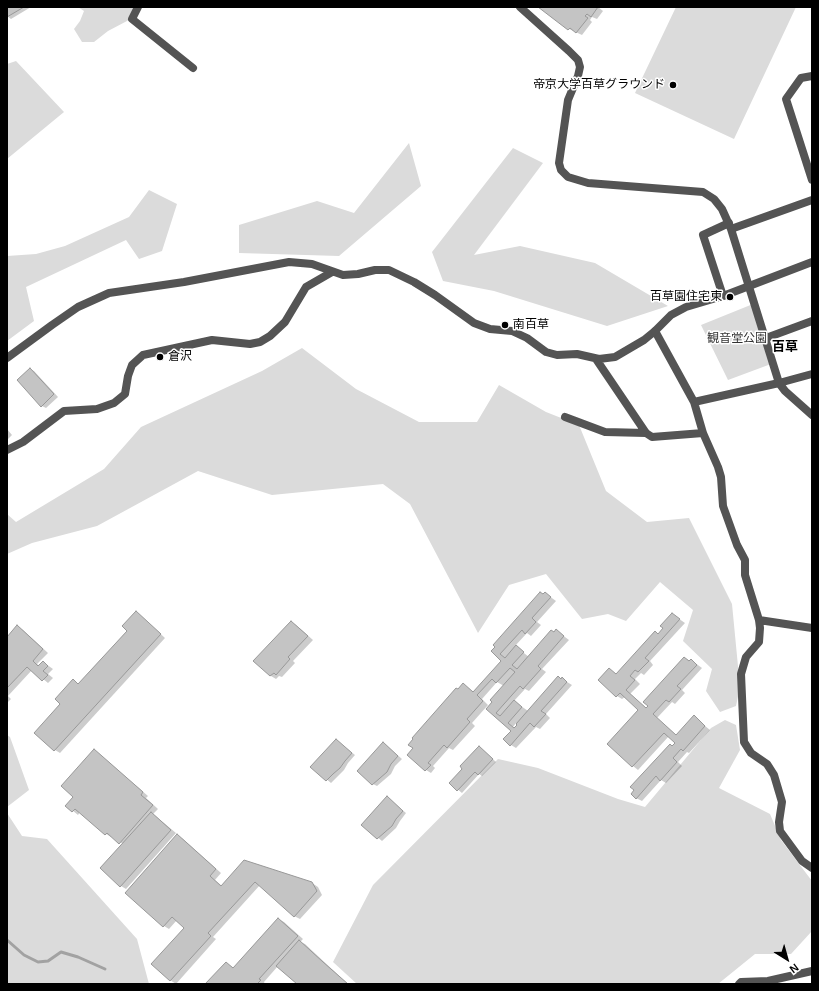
<!DOCTYPE html>
<html>
<head>
<meta charset="utf-8">
<style>
	body { margin:0 }
	#map { position:relative; width:819px; height:991px; overflow:hidden; background:#fff; font-family:Arial,sans-serif }
	canvas { display:block }
	.frame { position:absolute; inset:0; border:8px solid #000; pointer-events:none }
	.north { position:absolute; left:767px; top:939px; width:40px; height:40px; -webkit-text-stroke:3px #fff; paint-order:stroke; rotate:143deg; font-size:11px; font-weight:700; line-height:16px; text-align:center; color:#000 }
	.north::after { content:''; display:block; margin:auto; width:14px; height:18px; background:#000; clip-path:polygon(50% 0,100% 100%,50% 72%,0 100%) }
</style>
</head>
<body>
<div id="map">
<canvas width="819" height="991"></canvas>
<div class="frame"></div>
<div class="north">N</div>
</div>
<script>
const ctx = document.querySelector('canvas').getContext('2d');
ctx.lineJoin = 'round';
function paint(path, color) { ctx.fillStyle = color; ctx.fill(path, 'evenodd'); }
const poly = rows => new Path2D(rows.map(r => 'M' + r).join(''));
function strokePath(path, color, width, dash) { ctx.strokeStyle = color; ctx.lineWidth = width; ctx.lineCap = dash ? 'butt' : 'round'; ctx.setLineDash(dash || []); ctx.stroke(path); }
function label(font, color, halo, rows, align = 'center') {
  ctx.font = font + ' Arial,"Noto Sans JP",sans-serif'; ctx.lineWidth = 3; ctx.setLineDash([]); ctx.textBaseline = 'middle'; ctx.strokeStyle = halo; ctx.fillStyle = color; for (const [text, x, y, turn = 0] of rows) {
    ctx.save(); ctx.translate(x, y); ctx.rotate((+turn || 0) * Math.PI / 180); ctx.textAlign = isNaN(turn) ? turn : align; if (halo) ctx.strokeText(text, 0, 0); ctx.fillText(text, 0, 0); ctx.restore();
  }
}
paint(poly([
	[78,7,136,7,137,11,127,21,108,31,94,42,82,42,74,29,80,21,84,11],
	[676,7,796,7,734,139,635,93],
	[16,61,64,112,7,159,7,64],
	[409,143,421,186,339,256,239,253,239,225,317,201,354,213],
	[513,148,543,163,474,255,520,246,595,263,668,306,607,326,494,291,443,281,432,252],
	[149,190,177,204,162,251,139,259,126,240,26,287,34,321,7,341,7,256,36,254,65,246,129,217],
	[753,304,771,364,728,380,701,325],
	[302,348,356,389,419,422,477,422,499,385,546,412,579,425,606,491,647,522,689,518,732,604,740,687,736,706,720,712,706,691,712,669,683,641,693,610,660,582,626,621,608,614,582,619,546,574,509,585,478,633,410,504,383,484,272,495,198,471,97,526,32,543,7,554,7,514,16,522,104,469,141,427,262,371],
	[725,720,736,725,740,750,719,788,770,814,781,840,812,881,812,931,791,954,755,954,718,984,357,984,333,962,373,885,498,759,538,768,618,799,645,807,711,728],
	[7,735,10,737,29,790,7,807],
	[7,813,22,836,47,839,137,939,149,984,7,984]
]), '#dbdbdb');
paint(poly([
	[7,7,31,7,11,19,7,16],
	[540,7,598,7,603,11,597,19,592,17,590,20,592,22,582,35,569,29],
	[30,369,34,371,58,397,46,408,42,406],
	[7,429,12,435,7,440],
	[545,593,556,601,537,622,541,625,531,636,527,633,515,646,529,657,557,631,569,640,542,669,546,672,529,691,525,689,514,701,528,711,562,679,572,685,546,714,550,718,540,729,536,727,516,748,511,745,505,739,513,730,488,708,504,686,497,682,482,699,488,705,472,723,475,726,453,750,449,748,433,766,435,768,431,773,426,770,408,755,464,685,474,692,503,660,492,651],
	[516,723,518,725,515,728,513,727],
	[672,614,685,623,650,661,653,665,644,675,641,673,635,679,640,684,630,694,647,709,685,658,690,661,691,660,702,668,682,690,685,693,675,704,672,702,657,718,677,736,694,717,710,730,689,753,687,752,678,762,682,766,666,783,661,780,642,801,636,798,670,745,673,747,676,743,669,736,638,770,633,766,608,744,639,710,625,697,622,699,617,696,610,670,617,675,659,635],
	[141,616,165,638,60,753,55,750,35,733,61,704,73,681,79,684],
	[291,622,296,625,313,640,293,661,295,663,282,677,279,676,276,679,271,676,255,661],
	[18,627,23,630,48,653,37,664,40,666,43,662,53,669,48,674,53,678,48,683,32,670,8,696,11,699,7,703,7,638],
	[336,740,355,755,348,763,344,770,331,783,312,767],
	[387,746,402,759,395,766,391,774,377,786,373,784],
	[480,747,496,762,482,776,479,774,462,793,450,783,464,768],
	[94,750,99,754,148,796,146,798,158,809,153,814,176,833,126,889,121,886,123,844,112,836,111,837,106,834,80,812,78,815,67,806,75,797],
	[388,798,406,813,400,821,396,828,382,841,363,825],
	[178,836,183,839,221,873,215,880,222,886,244,861,312,883,318,887,322,895,300,919,294,916,260,885,213,937,216,939,176,984,170,980,185,928,177,920,169,929,164,926,126,893],
	[278,919,284,922,303,939,300,942,305,944,348,984,298,984,278,966,264,982,265,984,207,984,226,963,234,968]
]), '#0003');
strokePath(poly([
	[7,940,24,955,38,962,48,961,61,952,78,957,105,969]
]), '#a2a2a2', 3);
const building = poly([
	[7,7,24,7,7,17,7,7],
	[538,7,598,7,591,17,587,14,585,16,588,18,576,33,570,28,568,30,538,7],
	[30,368,54,394,41,407,17,380,30,368],
	[540,592,543,594,545,592,551,597,532,618,536,622,525,634,522,630,500,654,505,658,516,645,524,652,512,665,517,669,551,630,554,632,556,629,564,636,538,666,541,669,523,689,520,686,496,713,500,716,514,700,522,707,508,723,514,728,517,725,516,724,558,676,561,679,562,677,567,682,541,711,546,714,534,727,530,723,510,746,503,739,511,731,486,709,492,702,490,700,515,672,510,668,496,683,492,679,477,695,483,701,467,719,470,722,447,748,444,745,428,763,431,765,425,771,407,755,413,748,408,745,413,739,412,738,456,688,458,689,463,683,473,692,501,661,491,651,495,647,493,645,540,592],
	[136,611,161,634,54,751,34,733,60,704,55,699,73,679,78,684,127,631,122,626,136,611],
	[672,613,680,619,645,658,649,661,638,672,635,670,630,676,635,680,626,690,646,708,648,706,643,702,684,657,689,661,691,659,697,665,677,686,681,689,669,702,666,700,653,714,676,735,694,715,705,726,683,751,681,749,673,758,677,762,660,781,656,776,636,799,631,794,634,790,630,787,670,744,672,746,675,743,664,733,632,767,607,744,638,710,620,693,616,697,598,680,609,668,616,674,655,631,658,634,663,628,660,626,672,613],
	[291,621,308,636,288,657,290,659,276,675,274,673,270,676,253,661,291,621],
	[17,625,43,649,33,661,38,666,43,661,48,666,43,671,48,675,42,681,27,667,7,688,7,637,17,625],
	[336,739,352,753,345,761,340,768,333,774,326,781,310,767,336,739],
	[383,742,398,756,391,764,387,772,372,785,357,771,383,742],
	[479,746,493,759,478,775,475,772,457,791,449,783,462,769,460,766,479,746],
	[94,749,143,792,141,795,153,805,119,844,107,833,105,835,75,809,72,812,65,806,73,797,61,786,94,749],
	[387,796,403,811,396,819,392,826,377,839,361,825,387,796],
	[151,812,171,830,120,887,100,868,151,812],
	[177,834,216,869,210,876,221,886,244,860,312,882,317,891,294,917,255,882,208,933,211,936,170,981,151,964,184,928,172,917,163,927,125,893,177,834],
	[278,918,298,936,259,979,261,980,257,984,205,984,226,962,233,968,278,918],
	[299,940,323,962,348,984,297,984,276,966,299,940]
]);
paint(building, '#c4c4c4');
strokePath(building, '#989898', 1);
strokePath(poly([
	[138,7,132,19,193,68],
	[520,7,569,51,578,60,580,67,578,76,568,100,559,163,561,170,568,177,588,183,703,192,714,199,722,209,731,229,779,383,785,391,812,415],
	[812,76,801,78,786,99,812,180],
	[731,229,812,200],
	[723,296,703,235,729,223],
	[766,338,812,321],
	[7,358,52,325,78,307,109,293,184,282,289,262,312,264,343,275,358,274,375,270,389,270,414,282,435,295,474,323,490,329,512,331,527,338,546,352,557,355,577,354,599,359,615,357,644,340,655,331,694,402,703,433,718,467,721,477,723,506,737,545,745,560,745,575,759,620,760,628,759,642,746,657,741,674,744,742,751,753,767,764,774,775,782,802,779,822,780,831,802,861,812,868],
	[596,359,646,433,652,437,703,433],
	[694,402,779,383,812,374],
	[565,417,605,432,646,433],
	[7,450,23,442,64,411,97,409,114,403,125,394,128,376,132,365,143,355,212,340,250,344,260,342,270,336,285,322,306,287,332,272],
	[759,620,812,628],
	[739,984,741,982,768,981,812,971]
]), '#545454', 8);
strokePath(poly([
	[655,331,671,315,686,307,723,296,812,262]
]), '#545454', 8);
for (const [x, y, r, color] of [
	[673,85,4,"#000"],
	[730,297,4,"#000"],
	[505,325,4,"#000"],
	[160,357,4,"#000"]
]) { const dot = new Path2D(); dot.arc(x, y, r, 0, 2 * Math.PI); ctx.fillStyle = color; ctx.fill(dot); strokePath(dot, '#fff', 1.5); }
label('12px', '#000', '#fff', [
	["帝京大学百草グラウンド",665,85],
	["百草園住宅東",722,297],
	["南百草",513,325,"left"],
	["倉沢",168,357,"left"]
], 'right');
label('12px', '#323232', '#fff', [
	["観音堂公園",737,339]
]);
label('bold 13px', '#000', '#fff', [
	["百草",785,347]
]);
</script>
</body>
</html>
